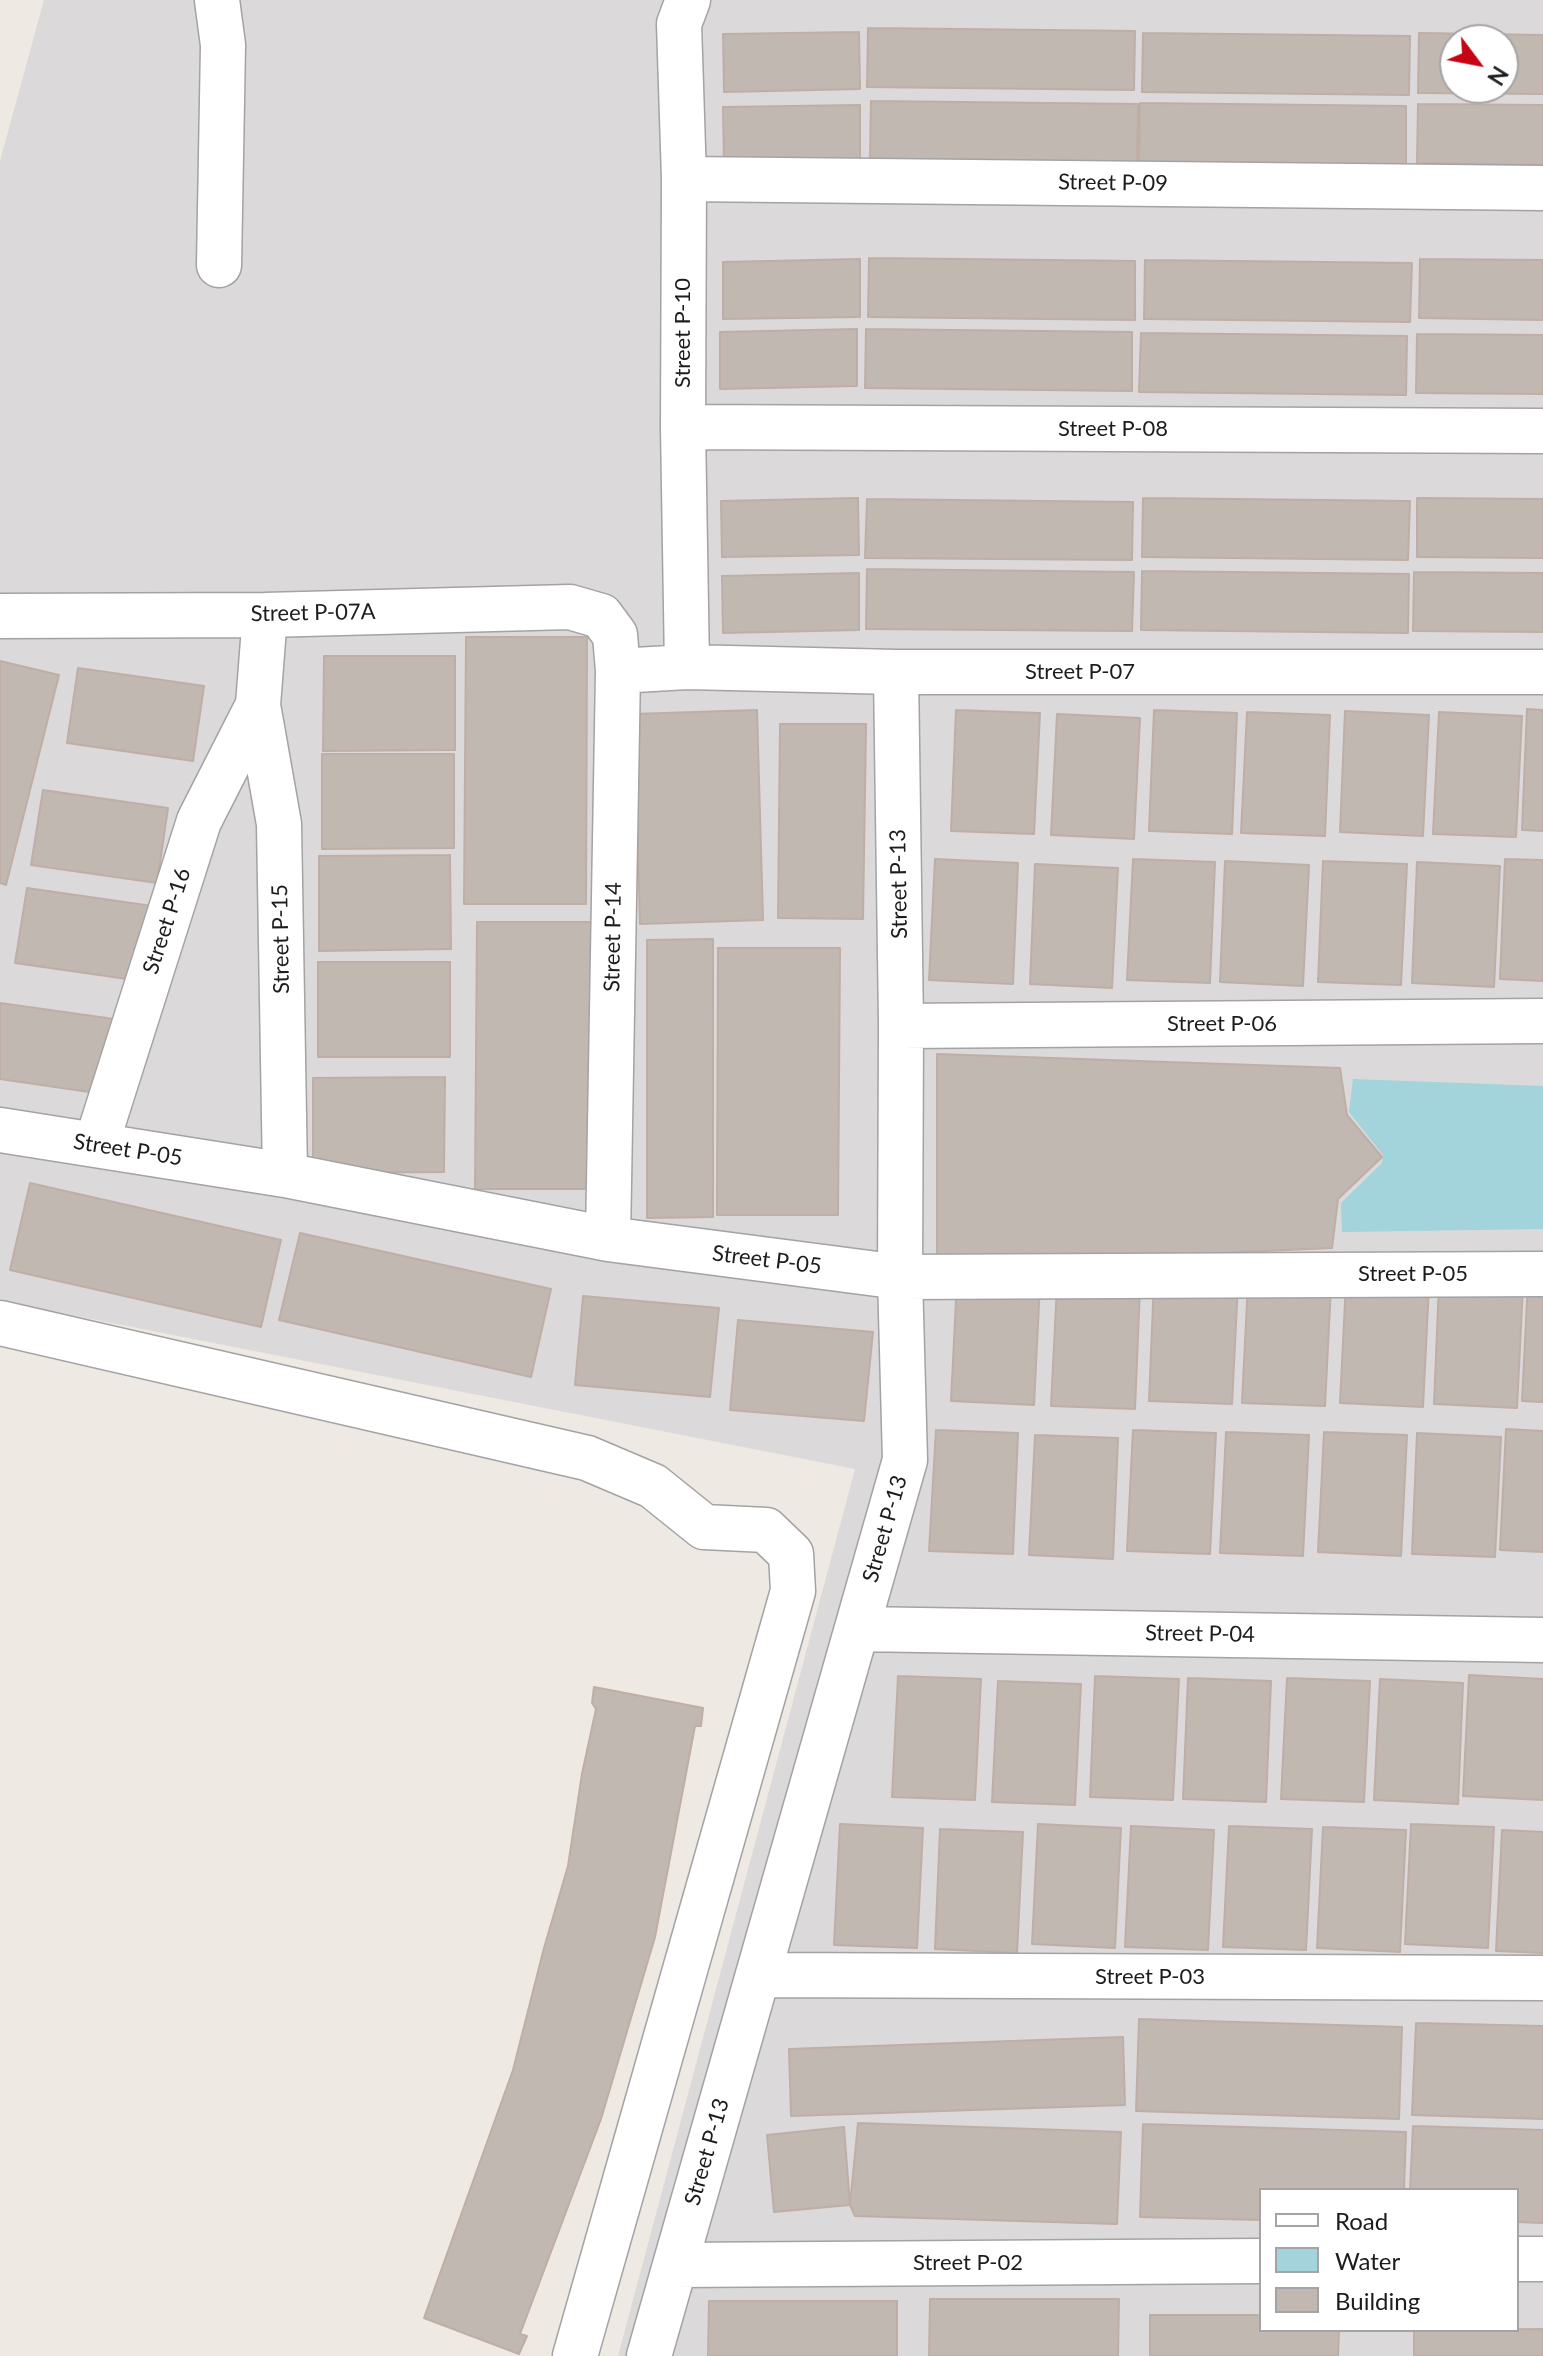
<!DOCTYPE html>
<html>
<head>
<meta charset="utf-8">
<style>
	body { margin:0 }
	#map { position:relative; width:1543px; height:2356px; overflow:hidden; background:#eee9e2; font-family:Lato,sans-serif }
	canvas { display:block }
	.legend { position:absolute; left:1259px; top:2188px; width:260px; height:144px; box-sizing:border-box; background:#fff; border:2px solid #a4a4a4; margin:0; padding:10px 14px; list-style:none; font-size:24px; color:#1c1c1c }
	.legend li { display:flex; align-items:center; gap:16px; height:40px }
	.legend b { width:40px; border:2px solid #a4a4a4 }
	.north { position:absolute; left:1439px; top:24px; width:80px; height:80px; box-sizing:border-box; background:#fff; border:2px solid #a4a4a4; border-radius:50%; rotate:122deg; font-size:22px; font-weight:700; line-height:32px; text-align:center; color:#1c1c1c }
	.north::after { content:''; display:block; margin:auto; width:28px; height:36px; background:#c60314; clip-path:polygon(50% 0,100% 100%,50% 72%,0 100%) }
</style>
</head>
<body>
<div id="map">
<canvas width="1543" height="2356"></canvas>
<ul class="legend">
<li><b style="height:10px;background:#fff"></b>Road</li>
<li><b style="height:22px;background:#a3d3db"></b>Water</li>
<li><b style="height:22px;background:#c2b8b2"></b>Building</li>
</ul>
<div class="north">N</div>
</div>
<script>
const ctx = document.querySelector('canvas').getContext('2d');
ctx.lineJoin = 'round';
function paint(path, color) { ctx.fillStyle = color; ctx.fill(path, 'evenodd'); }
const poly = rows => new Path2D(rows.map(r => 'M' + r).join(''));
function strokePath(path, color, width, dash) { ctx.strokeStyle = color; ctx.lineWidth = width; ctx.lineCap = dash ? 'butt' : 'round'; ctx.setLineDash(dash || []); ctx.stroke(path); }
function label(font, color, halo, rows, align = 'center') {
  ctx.font = font + ' Lato,sans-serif'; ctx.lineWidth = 6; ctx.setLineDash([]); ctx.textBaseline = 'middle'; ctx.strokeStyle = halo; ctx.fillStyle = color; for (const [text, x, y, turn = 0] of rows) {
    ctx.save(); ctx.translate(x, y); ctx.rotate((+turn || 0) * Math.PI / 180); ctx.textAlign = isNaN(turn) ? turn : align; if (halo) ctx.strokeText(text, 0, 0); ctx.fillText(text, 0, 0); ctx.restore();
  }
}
paint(poly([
	[44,0,1543,0,1543,2356,618,2356,855,1469,0,1301,0,161],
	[1455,40,1503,40,1503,88,1455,88],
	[1261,2190,1517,2190,1517,2330,1261,2330]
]), '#dbd9da');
paint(poly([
	[1353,1079,1543,1086,1543,1229,1342,1232,1341,1203,1382,1163,1383,1155,1349,1112]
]), '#a3d3db');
const building = poly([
	[868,28,1135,31,1134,90,867,87,868,28],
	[859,32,860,89,724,92,723,34,859,32],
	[1143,33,1410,36,1409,95,1142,92,1143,33],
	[1419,33,1543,35,1543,94,1418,93,1419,33],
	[1455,40,1503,40,1503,88,1455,88,1455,40],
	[871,101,1138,104,1137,164,870,160,871,101],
	[1140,103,1406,106,1406,165,1139,162,1140,103],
	[1418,104,1543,105,1543,165,1417,163,1418,104],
	[860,105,860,162,724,165,723,107,860,105],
	[869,258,1135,261,1135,320,868,317,869,258],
	[860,259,860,317,723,319,723,262,860,259],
	[1420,259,1543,260,1543,320,1419,318,1420,259],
	[1145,260,1412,263,1410,322,1144,319,1145,260],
	[857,329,857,386,720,389,720,332,857,329],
	[866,329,1132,332,1132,391,865,388,866,329],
	[1141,333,1407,336,1406,395,1139,392,1141,333],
	[1417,334,1543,335,1543,394,1416,393,1417,334],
	[858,498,859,555,722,557,721,501,858,498],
	[1143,498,1410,501,1408,560,1142,557,1143,498],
	[1417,498,1543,499,1543,558,1417,557,1417,498],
	[867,499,1133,502,1132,560,865,558,867,499],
	[867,569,1134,572,1132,631,866,629,867,569],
	[1142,571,1409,574,1408,633,1141,630,1142,571],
	[1414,572,1543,573,1543,632,1413,631,1414,572],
	[859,573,859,630,723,633,722,576,859,573],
	[466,637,587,637,586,904,464,904,466,637],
	[324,656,455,656,455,750,323,751,324,656],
	[0,661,59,675,6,885,0,883,0,661],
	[78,668,204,686,193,761,67,743,78,668],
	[1527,709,1543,710,1543,831,1522,830,1527,709],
	[757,710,763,920,640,924,634,714,757,710],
	[956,710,1040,713,1034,834,951,831,956,710],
	[1154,710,1237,713,1232,834,1149,831,1154,710],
	[1345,711,1429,715,1423,836,1340,832,1345,711],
	[1247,712,1330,715,1325,836,1241,833,1247,712],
	[1439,712,1522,716,1516,837,1433,834,1439,712],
	[1057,714,1140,718,1134,839,1051,835,1057,714],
	[780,724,866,724,863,919,778,918,780,724],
	[322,754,454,754,454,848,322,849,322,754],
	[43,790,168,808,157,883,31,865,43,790],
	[450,855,451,949,319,951,319,856,450,855],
	[935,859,1018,863,1013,984,929,980,935,859],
	[1133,859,1215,862,1210,983,1127,980,1133,859],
	[1505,859,1543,860,1543,981,1500,979,1505,859],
	[1225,861,1309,865,1303,986,1220,982,1225,861],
	[1323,861,1407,864,1401,985,1318,982,1323,861],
	[1417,862,1500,866,1494,987,1412,983,1417,862],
	[1035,864,1118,868,1112,988,1030,984,1035,864],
	[27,888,152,906,141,981,15,963,27,888],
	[477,922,598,922,597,1189,475,1189,477,922],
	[713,939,713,1217,647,1218,647,940,713,939],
	[718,948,840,948,838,1215,717,1215,718,948],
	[318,962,450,962,450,1057,318,1057,318,962],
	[0,1003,114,1019,103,1094,0,1079,0,1003],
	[937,1054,1340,1068,1347,1115,1382,1157,1338,1199,1332,1248,937,1265,937,1054],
	[445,1077,444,1172,313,1173,313,1078,445,1077],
	[30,1183,281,1240,261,1327,10,1270,30,1183],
	[300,1233,551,1289,531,1377,279,1320,300,1233],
	[957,1280,1040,1284,1034,1405,951,1401,957,1280],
	[1154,1280,1238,1284,1232,1404,1149,1401,1154,1280],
	[1528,1280,1543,1280,1543,1402,1522,1401,1528,1280],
	[1248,1282,1331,1286,1325,1406,1242,1403,1248,1282],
	[1346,1282,1429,1286,1423,1407,1340,1403,1346,1282],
	[1439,1283,1523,1287,1517,1408,1434,1404,1439,1283],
	[1057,1285,1140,1288,1135,1409,1051,1406,1057,1285],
	[583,1296,719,1308,710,1397,575,1385,583,1296],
	[738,1320,873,1332,864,1421,730,1410,738,1320],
	[1506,1429,1543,1431,1543,1552,1500,1550,1506,1429],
	[936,1430,1018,1433,1013,1554,929,1551,936,1430],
	[1133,1430,1216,1433,1210,1554,1127,1551,1133,1430],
	[1226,1432,1309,1435,1303,1556,1220,1553,1226,1432],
	[1324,1432,1407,1435,1401,1556,1318,1552,1324,1432],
	[1417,1433,1501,1437,1495,1557,1412,1554,1417,1433],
	[1035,1435,1118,1438,1113,1559,1029,1555,1035,1435],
	[1469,1675,1543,1679,1543,1800,1463,1796,1469,1675],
	[898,1676,981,1679,975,1800,892,1797,898,1676],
	[1095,1676,1179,1679,1173,1800,1090,1797,1095,1676],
	[1188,1678,1271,1681,1266,1802,1183,1799,1188,1678],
	[1287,1678,1370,1681,1364,1802,1281,1799,1287,1678],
	[1380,1679,1463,1683,1458,1804,1374,1800,1380,1679],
	[998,1681,1081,1684,1075,1805,992,1802,998,1681],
	[594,1687,703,1708,701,1726,695,1726,655,1937,601,2119,520,2334,527,2336,519,2354,424,2318,513,2070,544,1948,568,1866,582,1774,596,1709,592,1703,594,1687],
	[840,1824,923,1828,917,1948,834,1945,840,1824],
	[1038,1824,1121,1828,1115,1948,1032,1944,1038,1824],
	[1411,1824,1494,1827,1488,1948,1405,1944,1411,1824],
	[1131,1826,1214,1830,1208,1950,1125,1947,1131,1826],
	[1229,1826,1312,1829,1306,1950,1223,1947,1229,1826],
	[1323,1827,1406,1830,1400,1952,1317,1948,1323,1827],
	[940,1829,1023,1832,1017,1953,935,1949,940,1829],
	[1502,1830,1543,1832,1543,1953,1496,1951,1502,1830],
	[1139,2019,1402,2027,1399,2119,1136,2111,1139,2019],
	[1416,2023,1543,2026,1543,2119,1412,2115,1416,2023],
	[1123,2037,1125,2105,791,2116,789,2049,1123,2037],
	[858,2123,1121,2132,1117,2224,855,2216,850,2205,858,2123],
	[1143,2124,1406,2132,1404,2190,1261,2190,1261,2220,1140,2217,1143,2124],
	[1413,2126,1543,2130,1543,2223,1517,2222,1517,2190,1410,2190,1413,2126],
	[844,2127,850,2205,774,2212,767,2135,844,2127],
	[930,2299,1119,2299,1118,2356,929,2356,930,2299],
	[709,2301,897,2301,897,2356,708,2356,709,2301],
	[1150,2315,1261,2315,1261,2330,1339,2330,1338,2356,1150,2356,1150,2315],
	[1543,2329,1543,2356,1414,2356,1414,2330,1543,2329]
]);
paint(building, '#c2b8b2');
strokePath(building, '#bfaea5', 2);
const minor = poly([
	[217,0,223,45,219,265],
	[684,179,1543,188],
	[683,427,1543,431],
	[265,615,258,705,279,824,285,1175],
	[0,616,265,615,570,607,601,616,615,635,618,671,608,1239],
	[687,667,683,427,684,179,679,24,688,0],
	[618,671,687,667,896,672,1543,672],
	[901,1026,1543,1021],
	[0,1130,285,1175,608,1239,900,1277,1543,1274],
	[96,1145,199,821,258,705],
	[0,1323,587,1458,653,1486,704,1527,766,1530,791,1554,793,1591,575,2356],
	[857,1629,1543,1640],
	[758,1975,1543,1978],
	[1517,2259,1543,2259],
	[675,2265,1261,2261],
	[649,2356,905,1460,900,1277,901,1026,896,672]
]);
strokePath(minor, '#a3a3a3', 47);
strokePath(minor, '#fff', 44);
label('22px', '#1c1c1c', '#fff', [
	["Street P-09",1113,183,1],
	["Street P-10",683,333,-90],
	["Street P-08",1113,429],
	["Street P-07A",313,613,-1],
	["Street P-07",1080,672],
	["Street P-13",899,884,-91],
	["Street P-16",167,921,-72],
	["Street P-14",613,937,-89],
	["Street P-15",281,939,-91],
	["Street P-06",1222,1024],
	["Street P-05",128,1150,9],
	["Street P-05",767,1260,7],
	["Street P-05",1413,1274],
	["Street P-13",885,1529,-74],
	["Street P-04",1200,1634,1],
	["Street P-03",1150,1977],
	["Street P-13",707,2152,-74],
	["Street P-02",968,2263]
]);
</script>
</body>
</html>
